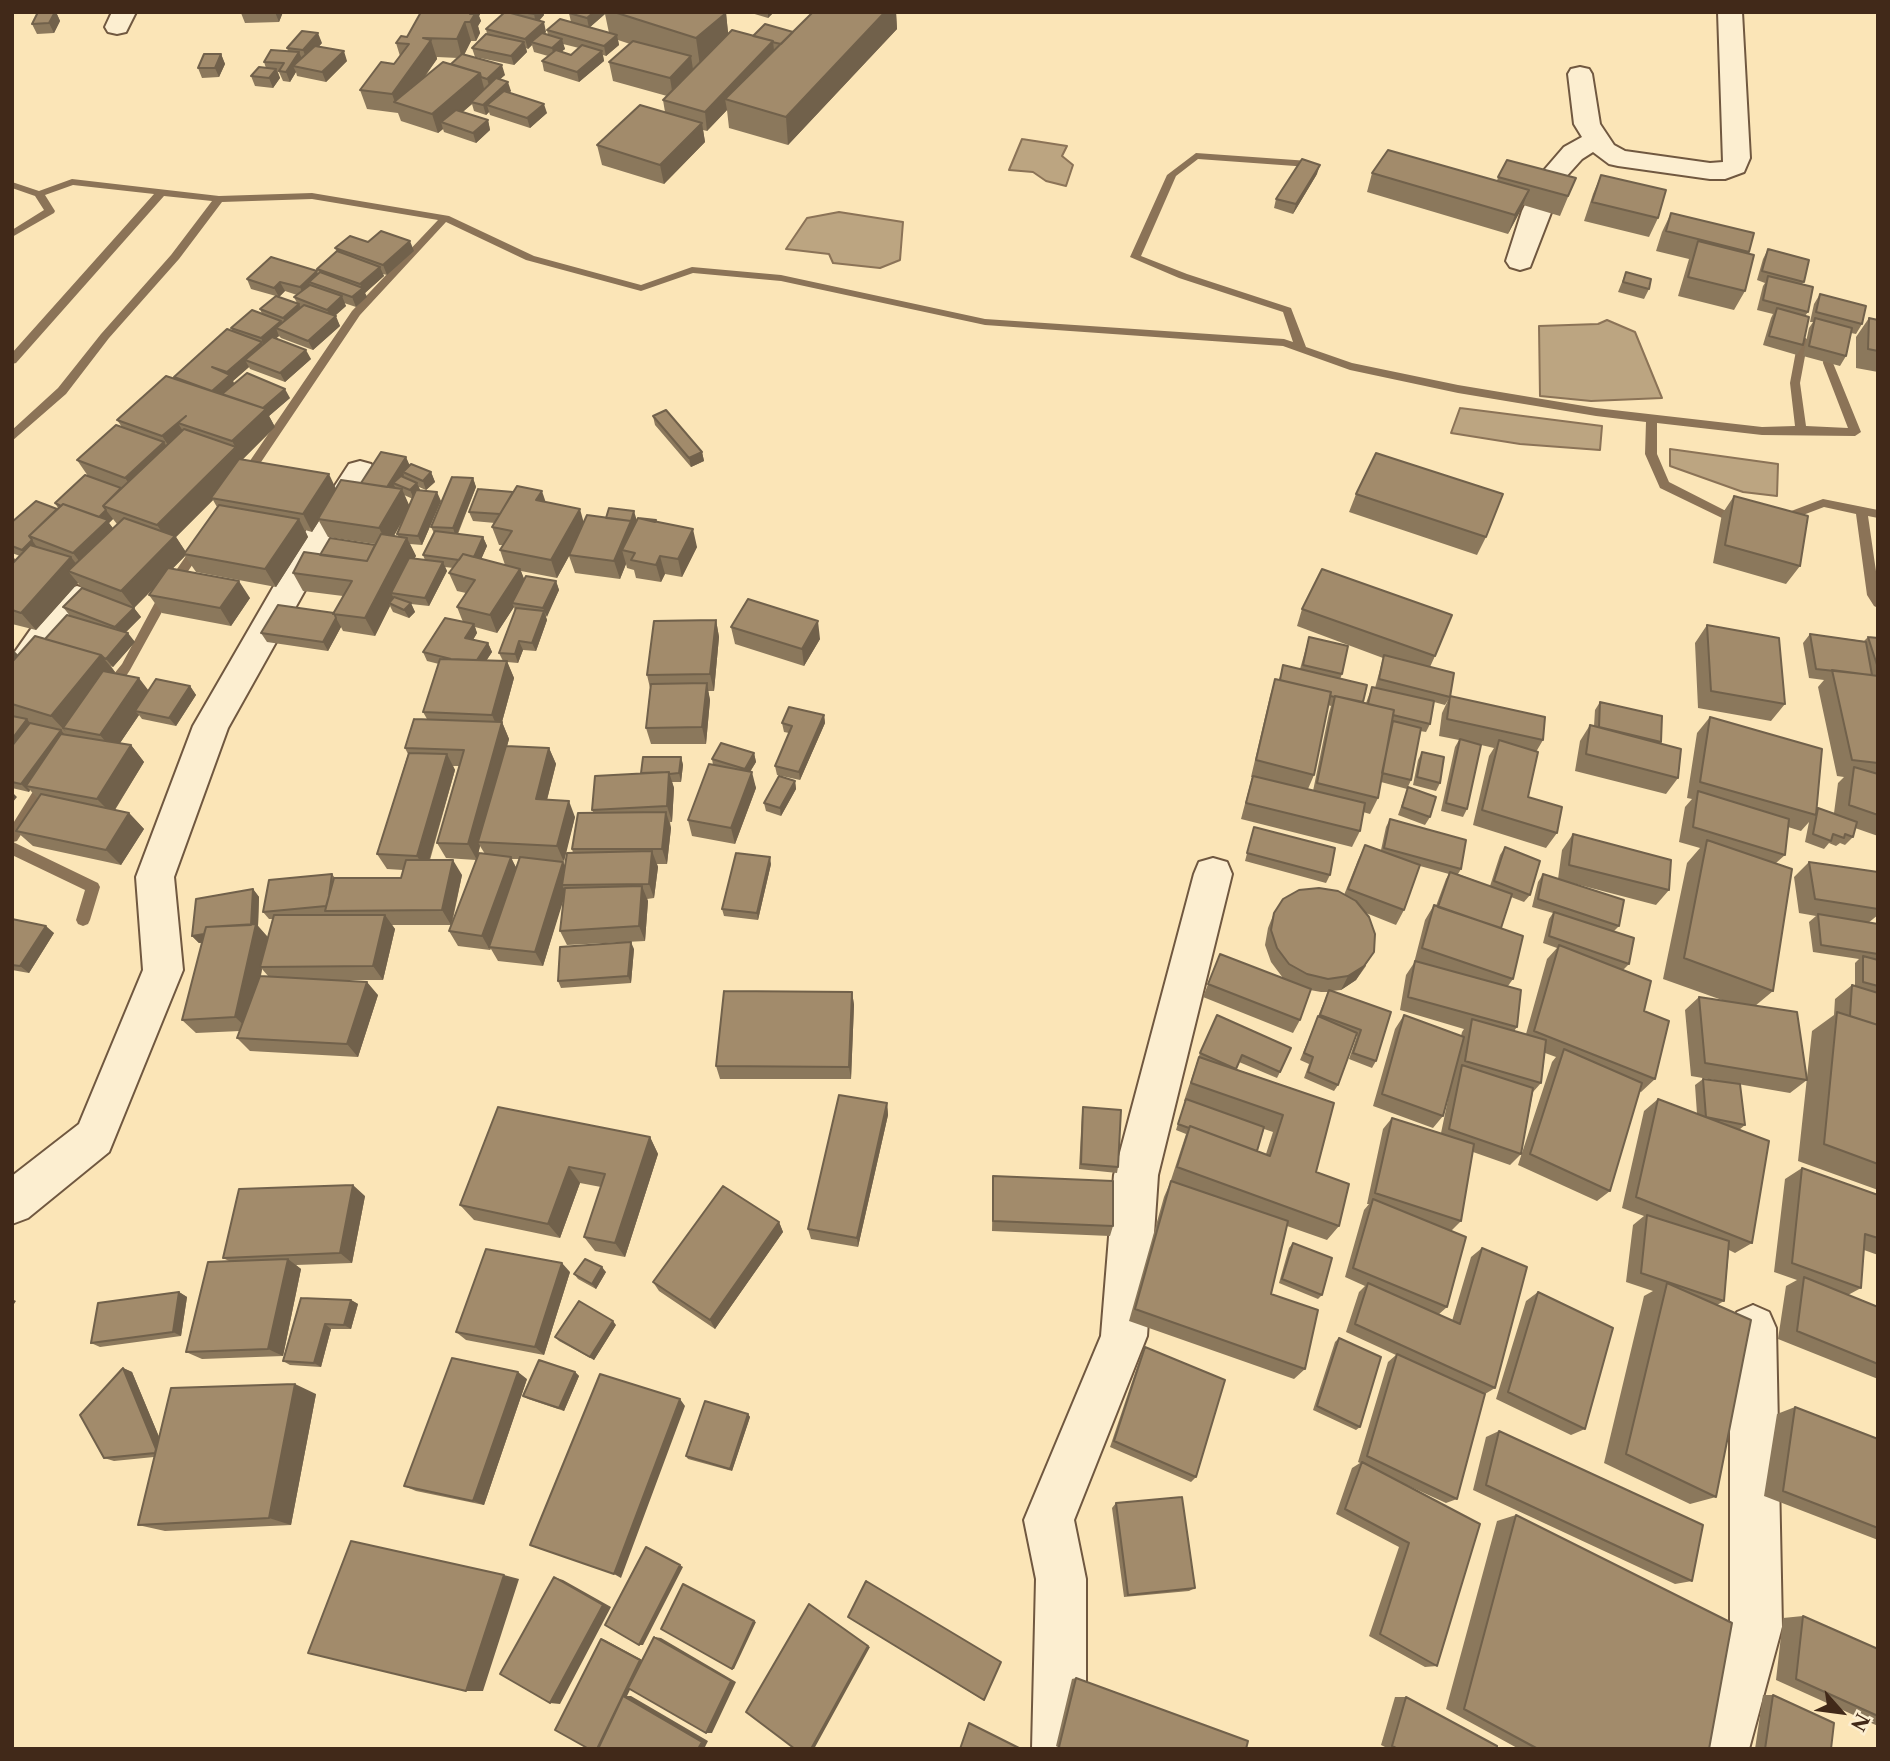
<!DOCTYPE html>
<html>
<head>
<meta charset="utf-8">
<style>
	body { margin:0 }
	#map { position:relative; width:1890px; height:1761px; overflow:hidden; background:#fbe5b7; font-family:"Libre Caslon Text",serif }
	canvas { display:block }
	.frame { position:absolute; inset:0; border:14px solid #412919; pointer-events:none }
	.north { position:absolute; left:1806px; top:1677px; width:70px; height:70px; -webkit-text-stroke:5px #fceed0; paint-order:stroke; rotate:118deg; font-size:19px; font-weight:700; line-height:28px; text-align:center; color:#412919 }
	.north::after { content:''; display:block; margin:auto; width:24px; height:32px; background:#412919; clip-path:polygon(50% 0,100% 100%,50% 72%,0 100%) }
</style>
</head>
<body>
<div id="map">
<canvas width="1890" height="1761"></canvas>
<div class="frame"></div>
<div class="north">N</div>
</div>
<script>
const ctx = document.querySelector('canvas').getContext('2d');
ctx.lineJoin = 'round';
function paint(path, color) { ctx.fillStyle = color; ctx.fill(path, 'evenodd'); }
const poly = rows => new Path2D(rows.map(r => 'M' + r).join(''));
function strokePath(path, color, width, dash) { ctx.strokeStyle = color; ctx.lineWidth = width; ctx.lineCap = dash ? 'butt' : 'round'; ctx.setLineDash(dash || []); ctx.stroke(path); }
const water = poly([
	[1022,139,1067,146,1062,156,1073,165,1066,186,1046,181,1033,172,1009,170,1022,139],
	[839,212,903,222,900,260,880,268,833,263,829,254,786,249,807,218,839,212],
	[1607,320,1635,332,1662,398,1591,401,1540,396,1539,326,1598,324,1607,320],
	[1460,408,1602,426,1600,450,1520,444,1451,433,1460,408],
	[1670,449,1778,464,1777,496,1743,492,1670,466,1670,449]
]);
paint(water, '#bca581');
strokePath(water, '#8b7357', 2);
paint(poly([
	[1196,153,1309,161,1314,164,1309,167,1198,159,1176,176,1141,256,1187,274,1291,308,1306,347,1352,363,1458,385,1596,408,1762,427,1795,426,1790,383,1798,340,1803,336,1808,340,1800,383,1806,426,1848,428,1823,363,1824,346,1829,342,1834,346,1833,363,1861,432,1855,436,1762,435,1657,423,1657,454,1669,482,1724,510,1741,512,1747,516,1741,520,1722,518,1660,488,1645,454,1646,422,1596,416,1458,393,1350,370,1283,346,985,325,781,281,693,273,641,291,526,260,446,222,360,315,249,480,245,481,241,480,241,474,352,311,438,220,312,199,222,202,179,259,109,338,66,394,12,441,12,430,58,388,101,334,171,255,212,201,164,196,16,363,12,364,12,353,154,194,73,185,45,195,55,211,54,213,12,237,12,230,44,210,35,196,12,188,12,182,39,191,72,179,219,196,312,193,449,216,534,256,641,285,692,267,781,275,985,319,1284,339,1293,342,1283,312,1179,278,1130,257,1167,175,1196,153],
	[1823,499,1878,510,1878,518,1868,516,1878,585,1878,608,1874,606,1867,595,1856,514,1824,507,1782,523,1776,519,1778,516,1823,499],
	[199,542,205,546,168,601,130,670,115,693,105,693,104,689,105,685,122,664,159,595,195,543,199,542],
	[47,776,52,777,54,781,52,785,17,841,13,842,98,883,100,887,90,920,88,924,83,926,78,924,76,920,85,890,12,855,12,825,42,777,47,776]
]), '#8b7357');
const minor = poly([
	[112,12,136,12,126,32,117,34,108,32,105,27,112,12],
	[1718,12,1742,12,1750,158,1744,172,1725,179,1710,179,1618,166,1609,164,1593,152,1582,159,1564,179,1530,267,1520,270,1510,267,1506,261,1522,211,1539,176,1564,147,1582,137,1574,124,1568,74,1571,69,1580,67,1589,69,1592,74,1600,124,1614,145,1625,151,1710,163,1723,162,1718,12],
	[360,461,371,464,376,472,332,542,228,728,174,877,183,970,109,1152,28,1218,12,1224,12,1176,79,1124,143,970,136,877,193,726,308,527,349,464,360,461],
	[77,586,89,590,94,599,89,608,55,647,24,695,12,699,12,656,31,629,65,590,77,586],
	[1213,858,1227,862,1232,874,1158,1175,1147,1336,1074,1520,1086,1579,1086,1749,1032,1749,1036,1579,1024,1520,1101,1336,1114,1175,1194,874,1199,862,1213,858],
	[1753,1305,1769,1312,1776,1328,1782,1627,1749,1749,1696,1749,1730,1627,1730,1328,1737,1312,1753,1305]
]);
strokePath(minor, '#705840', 4);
paint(minor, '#fceed0');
paint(poly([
	[38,12,56,12,60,21,54,33,37,34,32,24],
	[283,12,279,22,245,23,241,13],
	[421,12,481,12,479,16,481,21,478,26,480,33,476,41,471,41,464,55,505,75,500,79,511,91,509,93,547,113,530,128,490,115,489,112,486,115,474,111,472,104,462,112,488,120,490,130,476,143,444,132,443,129,438,133,401,121,398,113,367,109,360,90,394,64,400,56,396,43,407,37],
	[437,57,458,58,451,64,424,78,437,59],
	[505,12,543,12,544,15,539,21,546,32,544,34,548,35,547,30,571,22,569,13,571,12,723,12,726,13,728,34,753,36,793,32,813,12,896,12,897,29,788,145,729,128,727,110,707,131,703,130,705,142,664,184,602,165,597,145,665,112,663,100,667,96,613,81,609,62,630,44,618,40,619,45,606,56,603,55,604,61,579,82,544,71,542,61,548,56,534,52,532,45,528,49,526,48,527,52,514,65,475,57,472,48,487,34,486,29],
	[605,14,609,33,590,27],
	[563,44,579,48,571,55,561,51,565,49],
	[748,12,774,12,768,18],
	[322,43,319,46,347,61,326,82,297,76,296,72,290,82,283,81,279,72,278,72,280,78,273,88,255,86,251,76,266,68,264,62,288,51,287,48],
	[221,54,225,64,219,77,202,78,198,68],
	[1372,173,1497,181,1498,177,1576,178,1560,216,1523,205,1508,234,1367,192],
	[1317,174,1293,214,1274,208,1276,199],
	[1601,175,1658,218,1649,237,1584,221,1593,194],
	[1671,213,1749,252,1745,291,1734,310,1678,296,1689,259,1656,251,1662,232],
	[368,242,414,251,387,275,383,274,384,276,365,293,367,297,356,307,344,303,346,306,335,316,340,326,313,350,281,338,279,336,276,338,311,359,285,382,250,369,249,367,233,381,234,384,290,398,269,416,275,427,243,459,336,489,361,483,406,457,409,466,431,472,435,482,426,490,419,487,420,491,441,501,422,545,410,544,416,556,414,558,425,560,423,555,434,533,431,527,473,478,476,487,458,534,483,537,487,546,481,559,505,565,500,550,503,545,499,545,492,527,495,523,473,521,469,512,545,502,584,522,637,520,656,522,697,547,682,577,665,574,661,582,636,578,634,570,627,568,626,564,620,579,575,573,569,556,557,578,521,571,524,579,556,581,559,590,546,617,547,620,536,651,523,650,518,663,507,662,514,678,502,722,509,739,507,746,549,748,556,764,547,800,575,817,563,862,565,866,573,853,572,849,593,812,592,810,641,773,681,757,683,765,681,782,672,782,674,788,672,822,670,822,671,828,667,864,657,864,658,867,654,898,647,899,648,901,645,941,567,945,560,931,563,899,543,966,498,961,491,949,490,950,458,946,449,931,451,925,392,925,395,929,383,980,332,980,378,995,358,1057,250,1051,237,1038,240,1031,196,1033,182,1020,202,943,199,943,192,936,253,889,259,897,258,926,268,937,273,919,269,919,263,912,332,874,335,878,401,878,403,870,387,869,377,854,408,754,405,748,427,719,423,712,439,664,427,661,423,652,463,622,457,607,466,593,457,591,449,573,453,568,445,567,447,571,429,606,411,604,415,612,409,618,393,612,390,606,375,636,343,631,341,627,328,651,267,642,261,633,334,613,343,596,303,591,293,573,320,555,375,544,328,537,319,521,312,532,305,530,308,537,276,587,196,572,185,556,172,569,250,598,231,626,162,613,149,595,156,586,134,608,141,617,125,633,135,642,113,667,111,666,115,672,114,673,149,691,190,686,196,695,176,726,142,719,139,715,120,743,131,745,144,762,115,810,129,813,144,829,121,865,33,846,16,831,38,799,30,790,29,792,12,788,12,649,18,655,45,639,70,616,63,607,82,589,78,583,36,630,12,624,12,556,16,560,20,556,12,553,12,522,57,509,58,508,55,503,88,476,77,460,122,427,117,420,175,379,174,377,233,331,231,328,262,314,260,309,276,296,251,289,247,279,317,271,318,274,319,273,317,269,337,252,335,248],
	[285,291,297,295,294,297,297,303,279,297],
	[404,495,413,499,409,506],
	[213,500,217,507,186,552,176,537],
	[406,514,397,534,399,537,394,536],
	[113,519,117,524,113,528,109,523],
	[514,607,515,611,499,653,503,661,486,661,492,652,488,643,473,640,477,633,475,627,497,633],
	[453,766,459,766,437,843,446,858,476,860,452,924,462,875,430,860,455,770],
	[480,846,485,854,477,857],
	[511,859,519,859,516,867],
	[262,969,269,977,261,976],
	[1768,249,1804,282,1802,284,1808,312,1805,316,1803,345,1797,355,1763,345,1771,318,1773,314,1757,310,1763,286,1765,283,1757,280,1763,259],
	[1626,272,1649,289,1644,299,1618,292],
	[1820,294,1862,324,1856,334,1851,333,1846,356,1840,366,1803,356,1809,328,1813,322,1810,322,1814,304],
	[1869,318,1878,320,1878,372,1856,368,1856,337],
	[653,416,702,452,704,461,691,467,655,425],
	[1356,494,1486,537,1477,555,1349,512],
	[1734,496,1800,566,1786,584,1713,563,1722,514],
	[1302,609,1435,656,1430,667,1450,697,1445,705,1434,702,1430,724,1426,732,1420,731,1411,780,1407,789,1381,782,1378,798,1370,814,1363,812,1360,831,1352,847,1241,819,1252,777,1251,777,1270,696,1275,679,1279,680,1283,665,1300,669,1309,637,1342,674,1340,679,1363,702,1366,703,1372,687,1375,688,1383,658,1297,626],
	[1328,705,1331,706,1329,713,1313,791,1308,789,1314,775],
	[716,620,719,637,714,691,708,691,710,700,706,744,651,744,646,728,650,688,647,675],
	[1707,625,1785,704,1771,721,1698,708,1695,643],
	[731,627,820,639,804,666,735,644],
	[1810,634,1864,641,1868,637,1878,638,1878,836,1855,828,1853,837,1845,845,1840,843,1836,846,1829,843,1824,849,1805,842,1809,822,1801,831,1788,827,1785,855,1776,863,1773,991,1755,1006,1807,1080,1790,1093,1691,1076,1685,1010,1699,997,1722,1000,1663,979,1687,863,1700,848,1679,842,1685,807,1692,799,1687,798,1697,733,1710,717,1817,810,1818,808,1834,813,1838,783,1844,777,1837,776,1818,687,1824,680,1809,678,1803,643],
	[1450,696,1543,740,1536,752,1528,797,1557,833,1546,848,1473,825,1489,756,1494,748,1481,745,1467,809,1463,817,1441,811,1455,747,1459,740,1439,736,1442,713],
	[1600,702,1661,742,1678,778,1666,794,1575,771,1580,741,1590,725,1594,726,1595,710],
	[824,715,825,723,800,780,777,775,775,766,789,733,784,732,782,723],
	[1422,752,1440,783,1436,791,1413,785,1418,760],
	[754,753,756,762,750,772,756,788,735,844,692,836,688,820,713,765,712,759],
	[795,781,796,789,781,816,766,811,764,803],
	[1408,787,1430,817,1425,825,1398,815],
	[1390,819,1461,869,1458,874,1490,886,1500,855,1505,847,1530,895,1524,902,1511,897,1501,928,1513,979,1508,986,1517,1027,1514,1031,1526,1034,1547,959,1557,948,1543,943,1549,919,1553,913,1532,907,1538,882,1543,874,1558,879,1562,850,1573,834,1669,890,1656,905,1572,883,1619,926,1614,931,1629,964,1623,970,1644,1011,1655,1079,1641,1092,1639,1091,1610,1191,1597,1201,1518,1165,1552,1062,1556,1057,1545,1053,1541,1083,1533,1092,1521,1154,1510,1165,1473,1152,1461,1221,1451,1231,1447,1307,1438,1315,1452,1321,1471,1257,1482,1248,1495,1388,1485,1394,1457,1499,1446,1503,1389,1477,1480,1524,1437,1666,1425,1667,1369,1636,1399,1547,1336,1514,1352,1468,1360,1463,1358,1462,1388,1362,1396,1355,1346,1332,1359,1292,1365,1286,1345,1277,1364,1210,1369,1204,1367,1204,1383,1129,1392,1118,1441,1133,1450,1090,1443,1116,1433,1128,1373,1106,1395,1029,1404,1015,1461,1036,1462,1032,1464,1029,1400,1010,1406,975,1414,963,1425,920,1434,905,1436,906,1446,879,1449,874,1420,866,1404,910,1396,925,1366,913,1366,966,1356,980,1341,990,1332,991,1391,1012,1376,1061,1372,1068,1349,1059,1357,1036,1356,1036,1338,1085,1334,1091,1304,1078,1309,1064,1300,1060,1328,992,1321,992,1310,990,1300,1020,1293,1033,1203,997,1220,954,1283,978,1271,962,1265,945,1268,928,1274,913,1344,895,1358,860,1365,845,1381,850,1386,827],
	[1254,827,1330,875,1326,883,1245,861],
	[1809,862,1878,872,1878,915,1868,923,1878,924,1878,1190,1798,1161,1812,1031,1834,1015,1835,999,1852,985,1855,986,1855,963,1859,959,1813,952,1809,922,1816,916,1799,913,1794,877],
	[771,864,758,920,724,916,722,909],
	[12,919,54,933,29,973,12,970],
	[634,949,631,983,561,988,558,981],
	[852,992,854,1005,851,1079,720,1079,716,1066],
	[1217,1015,1280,1072,1277,1078,1239,1062,1236,1069,1334,1103,1316,1172,1339,1226,1327,1240,1287,1226,1271,1294,1305,1369,1294,1379,1129,1321,1164,1197,1170,1183,1186,1134,1176,1130,1185,1101,1184,1101,1200,1053],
	[1264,1129,1273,1132,1266,1154,1257,1151],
	[1703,1079,1745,1125,1739,1130,1752,1243,1735,1253,1729,1250,1724,1301,1717,1305,1716,1497,1690,1504,1604,1463,1644,1296,1653,1291,1626,1282,1633,1225,1644,1216,1622,1208,1644,1111,1658,1099,1697,1114,1695,1085],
	[887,1103,888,1115,858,1247,811,1239,808,1229],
	[1083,1107,1118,1167,1117,1173,1079,1169,1082,1113],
	[650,1137,658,1154,625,1257,595,1251,584,1237,601,1187,580,1183,560,1238,474,1220,460,1205],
	[1802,1168,1878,1195,1878,1255,1864,1250,1861,1288,1848,1295,1878,1307,1878,1379,1778,1339,1786,1286,1797,1280,1774,1272,1785,1179],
	[993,1176,1113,1226,1110,1236,992,1231],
	[365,1196,352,1263,296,1265,301,1269,283,1356,202,1359,186,1352,229,1261,223,1258],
	[779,1222,783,1232,715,1329,659,1291,653,1282],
	[1293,1243,1322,1295,1318,1299,1279,1283,1289,1248],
	[570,1272,544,1355,466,1340,456,1332],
	[606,1272,596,1289,578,1279,574,1274],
	[179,1292,187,1297,181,1336,100,1347,91,1343],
	[1538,1292,1585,1429,1571,1435,1496,1399,1526,1301],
	[351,1300,358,1304,351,1329,331,1329,321,1367,290,1365,283,1361],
	[616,1325,594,1360,559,1341,555,1337],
	[1339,1338,1360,1427,1356,1430,1313,1410,1335,1342],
	[1145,1347,1196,1477,1191,1482,1110,1447,1141,1355],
	[123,1368,132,1372,159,1437,316,1394,291,1525,165,1531,138,1525,154,1457,114,1461,104,1458],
	[575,1372,579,1376,564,1411,528,1399,523,1396],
	[527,1379,484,1505,416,1491,404,1486],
	[1795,1407,1878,1439,1878,1540,1764,1496,1777,1414],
	[748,1414,750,1417,732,1471,688,1459,686,1456],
	[1499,1431,1692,1581,1675,1584,1473,1490,1486,1437],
	[1116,1503,1195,1588,1189,1591,1124,1597,1112,1508],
	[1516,1515,1709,1749,1519,1749,1446,1709,1497,1521],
	[1803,1616,1878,1649,1878,1726,1776,1680,1783,1618],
	[848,1617,984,1700,983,1700],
	[1076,1678,1062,1749,1056,1746,1072,1679],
	[1763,1695,1773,1695,1831,1749,1755,1749],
	[1395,1697,1406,1697,1497,1749,1389,1749,1381,1745]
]), '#8b785c');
paint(poly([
	[55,12,56,12,60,21,54,33,49,23],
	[275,12,283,12,279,22],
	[470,12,481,12,479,16,481,21,478,26,480,33,476,41,470,22],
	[536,12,543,12,544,15,536,24,534,14],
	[594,12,605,12,605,14,589,28,587,18],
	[768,12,774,12,768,18],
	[885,12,896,12,897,29,788,145,786,117],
	[726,13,729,41,700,66,696,38],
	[465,22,471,41,462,59,457,39],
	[544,22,546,32,534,43,531,42,532,45,528,49,525,39],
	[318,33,322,43,307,60,303,50],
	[617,35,619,45,606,56,604,46],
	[562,39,565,49,554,58,552,48],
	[431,40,437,59,404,105,395,102,392,94],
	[773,41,775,60,725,99,727,110,707,131,705,112],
	[524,42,527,52,514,65,511,56],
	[344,51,347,61,326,82,322,72],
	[602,51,604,61,579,82,577,72],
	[299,52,303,61,293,66,296,72,290,82,286,72],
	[221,54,225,64,219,77,215,68],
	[691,56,694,76,673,97,670,78],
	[502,65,505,75,490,88,487,79],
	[276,69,280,78,273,88,269,78],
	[480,73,485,92,471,102,472,104,448,125,441,122,443,129,438,133,432,114],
	[508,82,511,91,494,107,487,105,489,112,486,115,483,105],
	[544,104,547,113,530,128,527,118],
	[488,120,490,130,476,143,473,133],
	[702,123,705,142,664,184,660,165],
	[1320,165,1317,174,1293,214,1296,204],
	[1529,190,1521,210,1508,234,1515,215],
	[410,241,414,251,387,275,383,265],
	[380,267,384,276,365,293,367,297,356,307,352,297,362,289,360,284],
	[317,271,321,281,309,282,312,289,304,297,300,287],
	[280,282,285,291,279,297,274,288],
	[342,296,346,306,331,319,327,310],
	[299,304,304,314,288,328,283,318],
	[336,316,340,326,313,350,308,341],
	[281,321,286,330,276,328,279,336,265,348,261,338],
	[262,342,266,352,245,360,249,367,233,381,235,385,216,401,211,392,229,376,227,372],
	[306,350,311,359,285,382,280,373],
	[285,389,290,398,269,416,275,427,243,459,211,498,213,500,176,537,187,554,184,554,185,556,134,608,121,591,169,542,157,525,236,448,232,441,258,413],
	[186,416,178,423,189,441,174,454,162,436],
	[164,442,175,460,138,496,125,478],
	[702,452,704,461,691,467,689,458],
	[406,457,410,466,403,472,404,475,398,485,393,483,396,489,385,491],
	[431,472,435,482,426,490,423,481],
	[329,474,338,493,318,519,319,521,312,532,303,514],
	[473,478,476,487,456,537,453,528],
	[417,483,421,492,414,499,410,490],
	[402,489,410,507,388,546,379,528],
	[542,491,548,509,536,500],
	[437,492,441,501,422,545,418,536],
	[580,509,585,527,557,578,551,560],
	[106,510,113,519,109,523,120,538,87,571,73,553,97,519],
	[634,511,637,521,622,550,626,564,620,579,614,561],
	[299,519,308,537,276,587,265,569],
	[693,529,697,547,682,577,678,559],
	[483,537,487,546,476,571,472,562],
	[407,538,416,556,396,594,391,593,394,598,389,603,390,606,375,636,365,618],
	[32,540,39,550,29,559,22,550],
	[660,556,665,574,661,582,656,565],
	[71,557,85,575,68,571,78,583,36,630,21,613],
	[443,562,447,571,429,606,425,598],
	[520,569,527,586,512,603,514,607,497,633,490,615],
	[239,581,250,598,231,626,220,608],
	[556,581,559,590,547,617,543,608],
	[411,603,415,612,409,618,404,610],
	[134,608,141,617,122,636,115,627],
	[544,611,547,620,536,651,532,643],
	[336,618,341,627,328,651,323,642],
	[716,620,719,637,714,691,710,674],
	[818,621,820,639,804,666,802,649],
	[474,624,477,633,469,646,465,638],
	[128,633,135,642,113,667,106,659],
	[519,641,523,650,518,663,515,654],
	[488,643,492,652,478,673,474,665],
	[12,649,21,658,12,668],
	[101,655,115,672,68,729,63,728,66,732,51,716],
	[507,661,514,678,502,722,509,739,481,842,478,842,480,846,477,860,468,844,499,731,492,715],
	[139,678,152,695,135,711,139,715,114,752,100,735],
	[707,683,710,700,706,744,702,727],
	[190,686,196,695,176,726,169,718],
	[824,715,825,723,800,780,799,772],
	[27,719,34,728,12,758,12,739],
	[61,730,68,739,26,786,30,790,29,792,21,784],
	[131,745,144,762,112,814,97,799],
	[549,748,556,764,543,815,536,799],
	[754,753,756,762,746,778,745,769],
	[447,754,455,770,426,871,417,856],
	[681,757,683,765,681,782,679,773],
	[669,772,674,788,672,822,667,806],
	[752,772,756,788,735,844,731,828],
	[795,781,796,789,781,816,780,808],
	[12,792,17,797,12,803],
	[569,801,575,817,564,862,557,846],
	[666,812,671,828,667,864,662,849],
	[129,813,144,829,121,865,106,850],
	[652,851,658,867,654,898,649,884],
	[511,857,518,872,489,947,490,950,482,936],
	[770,857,771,864,758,920,757,913],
	[453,860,462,875,451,925,442,910],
	[563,862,570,877,562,885,566,892,543,966,535,952],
	[642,886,648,901,645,941,639,926],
	[253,889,259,897,258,926,269,939,260,967,262,969,249,1030,235,1017,254,933,199,943,192,936],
	[385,915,395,929,383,980,373,966],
	[46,926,54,933,29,973,20,966],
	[631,942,634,949,631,983,628,976],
	[1374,952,1356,980,1341,990,1348,976],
	[367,982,378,995,358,1057,347,1044],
	[852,992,854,1005,851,1079,849,1067],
	[887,1103,888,1115,858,1247,857,1238],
	[650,1137,658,1154,625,1257,615,1243],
	[569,1167,580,1183,560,1238,548,1224],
	[353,1185,365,1196,352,1263,340,1253],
	[779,1222,783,1232,715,1329,710,1320],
	[288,1259,301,1269,283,1356,268,1349],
	[562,1263,570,1272,544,1355,535,1347],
	[602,1267,606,1272,596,1289,592,1284],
	[179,1292,187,1297,181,1336,173,1332],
	[12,1299,16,1301,12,1307],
	[351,1300,358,1304,351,1329,344,1325],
	[613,1321,616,1325,594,1360,590,1357],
	[325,1324,331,1329,321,1367,314,1363],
	[123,1368,132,1372,167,1456,158,1453],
	[518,1372,527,1379,484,1505,473,1501],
	[575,1372,579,1376,564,1411,559,1408],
	[295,1384,316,1394,291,1525,269,1518],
	[680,1399,685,1406,621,1578,614,1574],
	[748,1414,750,1417,732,1471,730,1469],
	[680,1565,683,1567,643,1645,639,1645],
	[504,1575,519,1579,483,1691,466,1691],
	[554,1577,563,1580,611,1607,560,1704,550,1703],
	[683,1584,756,1622,734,1669,732,1669],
	[654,1637,661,1638,736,1682,712,1733,706,1733],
	[601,1639,605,1640,644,1661,627,1696,631,1696,708,1741,704,1749,597,1749],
	[868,1646,870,1647,814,1749,811,1749]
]), '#71614b');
const building = poly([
	[38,12,55,12,49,23,32,24,38,12],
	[241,12,275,12,241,13,241,12],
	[421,12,470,12,470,14,475,14,470,22,465,22,457,39,423,38,431,40,392,94,360,90,381,62,394,64,409,44,396,43,401,36,407,37,421,12],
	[505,12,507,12,544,22,525,39,486,29,505,12],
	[521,12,536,12,534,14,521,12],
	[571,12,594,12,587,18,569,13,571,12],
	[614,12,722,12,726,13,696,38,614,12],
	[813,12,885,12,786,117,725,99,813,12],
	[560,19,617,35,604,46,547,30,560,19],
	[765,24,793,32,781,44,772,42,773,41,753,36,765,24],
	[732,30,773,41,705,112,663,100,732,30],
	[302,31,318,33,303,50,287,48,302,31],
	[542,33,562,39,552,48,531,42,542,33],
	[486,34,524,42,511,56,472,48,486,34],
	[633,41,691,56,670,78,609,62,633,41],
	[582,45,602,51,577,72,542,61,556,50,571,55,582,45],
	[315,46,344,51,322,72,293,66,315,46],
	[271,50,299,52,286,72,279,71,284,63,264,62,271,50],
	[204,54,221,54,215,68,198,68,204,54],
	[462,54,502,65,487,79,481,77,480,73,451,64,462,54],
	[443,62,480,73,432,114,394,102,443,62],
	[259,67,276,69,269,78,251,76,259,67],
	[496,78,508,82,483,105,471,102,496,78],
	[504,91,544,104,527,118,487,105,504,91],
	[640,105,702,123,660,165,597,145,640,105],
	[456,110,488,120,473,133,441,122,456,110],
	[1388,150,1529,190,1515,215,1372,173,1388,150],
	[1302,159,1320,165,1296,204,1276,199,1302,159],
	[1507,160,1576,178,1568,196,1498,177,1507,160],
	[1601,175,1666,190,1658,218,1592,202,1601,175],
	[1671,213,1754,233,1749,252,1666,231,1671,213],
	[381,231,410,241,383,265,335,248,350,236,368,242,381,231],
	[1698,241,1754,255,1745,291,1688,277,1698,241],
	[1768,249,1809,260,1804,282,1762,271,1768,249],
	[337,251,380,267,360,284,317,269,337,251],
	[271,257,317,271,300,287,280,282,274,288,247,279,271,257],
	[320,272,363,288,352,297,309,282,320,272],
	[1626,272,1651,279,1649,289,1623,282,1626,272],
	[1768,276,1813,287,1808,312,1763,300,1768,276],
	[310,285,342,296,327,310,294,297,310,285],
	[1820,294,1866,306,1862,324,1816,312,1820,294],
	[276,296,299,304,283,318,260,309,276,296],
	[304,305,336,316,308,341,276,328,304,305],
	[1777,308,1809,317,1803,345,1769,336,1777,308],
	[252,310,281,321,261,338,231,328,252,310],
	[1815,318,1852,328,1846,356,1809,346,1815,318],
	[1869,318,1878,320,1878,351,1868,349,1869,318],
	[227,329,262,342,227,372,212,367,230,375,212,391,174,377,227,329],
	[272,337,306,350,280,373,245,360,272,337],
	[247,373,285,389,263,408,222,394,247,373],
	[166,376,266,409,232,441,178,423,186,416,162,436,117,420,166,376],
	[666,410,702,452,689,458,653,416,666,410],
	[116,425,164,442,125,478,77,460,116,425],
	[184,429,236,447,157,525,103,506,184,429],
	[381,452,406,457,387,487,361,483,381,452],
	[1376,453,1503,494,1486,537,1356,494,1376,453],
	[239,459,329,474,303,514,211,498,239,459],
	[411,464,431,472,423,481,403,472,411,464],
	[85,475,121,488,103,506,106,510,99,517,63,504,61,506,55,503,85,475],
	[401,476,417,483,410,490,393,483,401,476],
	[452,477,473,478,453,528,431,527,452,477],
	[341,480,402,489,379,528,318,519,341,480],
	[517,486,542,491,536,500,580,509,551,560,500,550,512,531,492,527,517,486],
	[478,489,513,492,500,514,469,512,478,489],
	[416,490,437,492,418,536,397,534,416,490],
	[1734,496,1808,516,1800,566,1725,545,1734,496],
	[36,501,57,509,29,536,32,540,22,550,12,546,12,522,36,501],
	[63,504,108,520,73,553,29,536,63,504],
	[219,505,299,519,265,569,184,554,219,505],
	[609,508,634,511,631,521,606,518,609,508],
	[587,515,631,521,614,561,569,555,587,515],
	[124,518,175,536,121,591,68,571,124,518],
	[638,518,693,529,678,559,660,556,656,565,631,560,635,553,622,550,638,518],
	[638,518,634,526,638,518,656,520,655,522,638,518],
	[435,531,483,537,474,557,463,554,459,560,423,555,435,531],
	[381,534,407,538,365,618,333,614,352,581,293,573,304,552,367,561,381,534],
	[330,538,375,545,367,561,320,555,330,538],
	[30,545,71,557,21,613,12,610,12,564,30,545],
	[463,554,520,569,490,615,457,607,475,580,449,573,463,554],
	[409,558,443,562,425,598,391,593,409,558],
	[168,568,239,581,220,608,149,595,168,568],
	[1322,569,1452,615,1435,656,1302,609,1322,569],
	[526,576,556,581,543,608,512,603,526,576],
	[82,588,134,608,115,627,63,607,82,588],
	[394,597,411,603,404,610,389,603,394,597],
	[748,599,818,621,802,649,731,627,748,599],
	[278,605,334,613,336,618,323,642,261,633,278,605],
	[516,608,544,611,532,643,519,641,515,654,499,653,516,608],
	[67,615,128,633,106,659,104,658,101,655,45,639,67,615],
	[445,618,474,624,465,638,488,643,477,660,451,659,423,652,445,618],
	[716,620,710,674,647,675,654,621,716,620],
	[1707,625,1779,638,1785,704,1711,691,1707,625],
	[1810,634,1866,642,1872,675,1816,669,1810,634],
	[35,636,101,655,51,716,12,704,12,662,35,636],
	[1309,637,1348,646,1342,674,1303,665,1309,637],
	[1868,637,1878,638,1878,668,1868,637],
	[1384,655,1454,673,1450,697,1379,679,1384,655],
	[440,659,507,661,492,715,423,712,440,659],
	[1283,665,1367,685,1363,702,1335,696,1335,697,1330,696,1331,692,1280,680,1283,665],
	[1832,670,1878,676,1878,763,1852,760,1832,670],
	[103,671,139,678,100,735,63,728,103,671],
	[156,679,190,686,169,718,135,711,156,679],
	[1275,679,1331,692,1314,775,1256,760,1275,679],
	[707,683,702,727,646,728,651,684,707,683],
	[1372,687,1434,701,1430,724,1393,715,1394,710,1368,704,1372,687],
	[1335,696,1394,710,1378,798,1317,783,1335,696],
	[1450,696,1545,717,1543,740,1447,719,1450,696],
	[1600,702,1662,716,1661,742,1599,727,1600,702],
	[789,707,824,715,799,772,775,766,792,726,782,723,789,707],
	[12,716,27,719,12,739,12,716],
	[1710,717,1822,749,1816,815,1700,782,1710,717],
	[414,719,502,722,468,844,437,843,464,750,405,748,414,719],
	[1393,721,1421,728,1411,780,1382,773,1393,721],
	[30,723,61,730,21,784,12,782,12,746,30,723],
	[1590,725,1681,749,1678,778,1586,754,1590,725],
	[61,734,131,745,97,799,26,786,61,734],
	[1460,739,1481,745,1467,809,1446,803,1460,739],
	[1499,740,1538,752,1528,797,1562,807,1557,833,1482,810,1499,740],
	[721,743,754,753,745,769,712,759,721,743],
	[506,746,549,748,536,799,569,801,557,846,478,842,506,746],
	[1422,752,1444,757,1440,783,1417,777,1422,752],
	[409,753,447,754,417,856,377,854,409,753],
	[643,757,681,757,679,773,669,774,669,772,641,773,643,757],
	[709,764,752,772,731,828,688,820,709,764],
	[1854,767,1878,774,1878,815,1849,805,1854,767],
	[669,772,667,806,592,810,595,776,669,772],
	[779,776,795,781,780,808,764,803,779,776],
	[1253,776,1365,803,1360,831,1246,803,1253,776],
	[1408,787,1436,797,1430,817,1402,807,1408,787],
	[1698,791,1789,819,1785,855,1693,827,1698,791],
	[41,794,129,813,106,850,16,831,41,794],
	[1818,808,1857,822,1853,837,1845,834,1844,838,1833,834,1831,841,1813,834,1818,808],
	[666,812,662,849,572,849,578,813,666,812],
	[1390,819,1466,840,1461,869,1384,848,1390,819],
	[1254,827,1335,848,1330,875,1247,853,1254,827],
	[1573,834,1671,860,1669,890,1569,865,1573,834],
	[1707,840,1792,869,1773,991,1684,958,1707,840],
	[1365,845,1420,865,1404,910,1348,889,1365,845],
	[1505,847,1540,861,1530,895,1494,881,1505,847],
	[652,851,649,884,562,885,567,853,652,851],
	[479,853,511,857,482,936,449,931,479,853],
	[736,853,770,857,757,913,722,909,736,853],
	[520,857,563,862,535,952,489,947,520,857],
	[406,860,453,860,442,910,325,911,334,878,401,878,406,860],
	[1809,862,1878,872,1878,909,1815,899,1809,862],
	[1450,872,1512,894,1501,928,1438,907,1450,872],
	[332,874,329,896,326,906,263,912,269,880,332,874],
	[1543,874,1624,900,1619,926,1538,899,1543,874],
	[642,886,639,926,560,931,565,888,642,886],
	[1319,888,1338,891,1356,901,1369,917,1375,934,1374,952,1364,966,1348,976,1328,979,1307,974,1289,964,1277,948,1271,930,1274,913,1283,899,1299,890,1319,888],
	[253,889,251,925,206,927,204,934,192,936,196,899,253,889],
	[1434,905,1523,936,1513,979,1422,948,1434,905],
	[1554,912,1634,938,1629,964,1549,936,1554,912],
	[1818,914,1878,924,1878,954,1821,945,1818,914],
	[274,915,385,915,373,966,260,967,274,915],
	[12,919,46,926,20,966,12,965,12,919],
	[256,924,235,1017,182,1020,206,927,256,924],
	[631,942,628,976,558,981,560,947,631,942],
	[1559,945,1651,981,1644,1011,1669,1021,1655,1079,1534,1031,1559,945],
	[1220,954,1311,989,1300,1020,1208,984,1220,954],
	[1863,956,1878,960,1878,986,1863,982,1863,956],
	[1415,961,1521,990,1517,1027,1408,997,1415,961],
	[260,976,367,982,347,1044,237,1038,260,976],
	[1852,985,1878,993,1878,1025,1850,1016,1852,985],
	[1329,990,1391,1012,1376,1061,1353,1053,1361,1030,1320,1015,1329,990],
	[724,991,852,992,849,1067,716,1066,724,991],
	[1699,997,1797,1012,1807,1080,1705,1063,1699,997],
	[1837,1012,1878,1025,1878,1164,1824,1144,1837,1012],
	[1217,1015,1291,1048,1280,1072,1242,1055,1236,1069,1200,1053,1217,1015],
	[1404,1015,1464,1037,1443,1116,1382,1094,1404,1015],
	[1318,1016,1357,1033,1338,1085,1308,1072,1313,1057,1304,1053,1318,1016],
	[1472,1019,1546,1040,1541,1083,1465,1061,1472,1019],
	[1564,1049,1642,1083,1610,1191,1530,1154,1564,1049],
	[1199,1057,1334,1103,1316,1172,1349,1184,1339,1226,1177,1167,1190,1126,1270,1156,1283,1115,1191,1083,1199,1057],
	[1462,1065,1533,1088,1521,1154,1449,1129,1462,1065],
	[1703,1079,1740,1084,1745,1125,1706,1117,1703,1079],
	[839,1095,887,1103,857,1238,808,1229,839,1095],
	[1186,1099,1264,1127,1257,1151,1190,1126,1189,1128,1178,1124,1186,1099],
	[1658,1099,1769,1141,1752,1243,1636,1197,1658,1099],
	[498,1107,650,1137,615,1243,584,1237,605,1174,569,1167,548,1224,460,1205,498,1107],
	[1083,1107,1121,1110,1118,1167,1081,1164,1083,1107],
	[1392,1118,1474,1144,1461,1221,1375,1193,1392,1118],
	[1802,1168,1878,1195,1878,1238,1865,1234,1861,1288,1792,1263,1802,1168],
	[993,1176,1113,1181,1113,1226,993,1221,993,1176],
	[1171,1181,1288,1221,1271,1294,1318,1310,1305,1369,1135,1309,1171,1181],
	[353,1185,340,1253,223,1258,239,1189,353,1185],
	[723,1186,779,1222,710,1320,653,1282,723,1186],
	[1373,1199,1466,1237,1447,1307,1353,1268,1373,1199],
	[1647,1215,1729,1241,1724,1301,1641,1273,1647,1215],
	[1293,1243,1332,1258,1322,1295,1282,1279,1293,1243],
	[1482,1248,1527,1267,1495,1388,1355,1324,1368,1283,1460,1324,1482,1248],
	[486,1249,562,1263,535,1347,456,1332,486,1249],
	[288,1259,268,1349,186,1352,208,1262,288,1259],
	[585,1259,602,1267,592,1284,574,1274,585,1259],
	[1804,1277,1878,1307,1878,1364,1797,1331,1804,1277],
	[1667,1283,1751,1320,1716,1497,1626,1454,1667,1283],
	[179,1292,173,1332,91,1343,98,1303,179,1292],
	[1538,1292,1613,1328,1585,1429,1508,1392,1538,1292],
	[301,1298,351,1300,344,1325,325,1324,314,1363,283,1361,301,1298],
	[579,1301,613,1321,590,1357,555,1337,579,1301],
	[1339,1338,1381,1357,1360,1427,1317,1406,1339,1338],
	[1145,1347,1225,1380,1196,1477,1114,1441,1145,1347],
	[1397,1354,1485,1394,1457,1499,1367,1456,1397,1354],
	[452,1358,518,1372,473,1501,404,1486,452,1358],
	[539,1360,575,1372,559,1408,523,1396,539,1360],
	[123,1368,156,1449,155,1453,104,1458,80,1415,123,1368],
	[600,1374,680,1399,614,1574,530,1545,600,1374],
	[295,1384,269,1518,138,1525,171,1388,295,1384],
	[705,1401,748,1414,730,1469,686,1456,705,1401],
	[1795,1407,1878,1439,1878,1528,1783,1491,1795,1407],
	[1499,1431,1703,1525,1692,1581,1486,1485,1499,1431],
	[1362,1462,1480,1524,1437,1666,1380,1634,1409,1543,1345,1509,1362,1462],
	[1182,1497,1195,1588,1128,1595,1116,1503,1182,1497],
	[1516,1515,1732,1623,1709,1749,1538,1749,1464,1709,1516,1515],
	[351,1541,504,1575,466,1691,308,1653,351,1541],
	[646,1547,680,1565,639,1645,605,1625,646,1547],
	[554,1577,603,1605,550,1703,500,1674,554,1577],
	[866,1581,1001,1662,984,1700,848,1617,866,1581],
	[683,1584,754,1621,732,1669,661,1629,683,1584],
	[809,1604,868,1646,811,1749,795,1749,746,1712,809,1604],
	[1803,1616,1878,1649,1878,1716,1796,1679,1803,1616],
	[654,1637,731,1681,706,1733,628,1688,654,1637],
	[601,1639,640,1660,597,1749,589,1749,555,1730,601,1639],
	[1076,1678,1248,1741,1246,1749,1062,1749,1059,1747,1076,1678],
	[1773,1695,1834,1723,1831,1749,1765,1749,1773,1695],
	[623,1696,702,1742,698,1749,598,1749,623,1696],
	[1406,1697,1497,1746,1497,1749,1398,1749,1392,1746,1406,1697],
	[969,1723,1021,1749,960,1749,969,1723]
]);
paint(building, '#a28b6b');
strokePath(building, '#71614b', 2);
</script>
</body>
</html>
